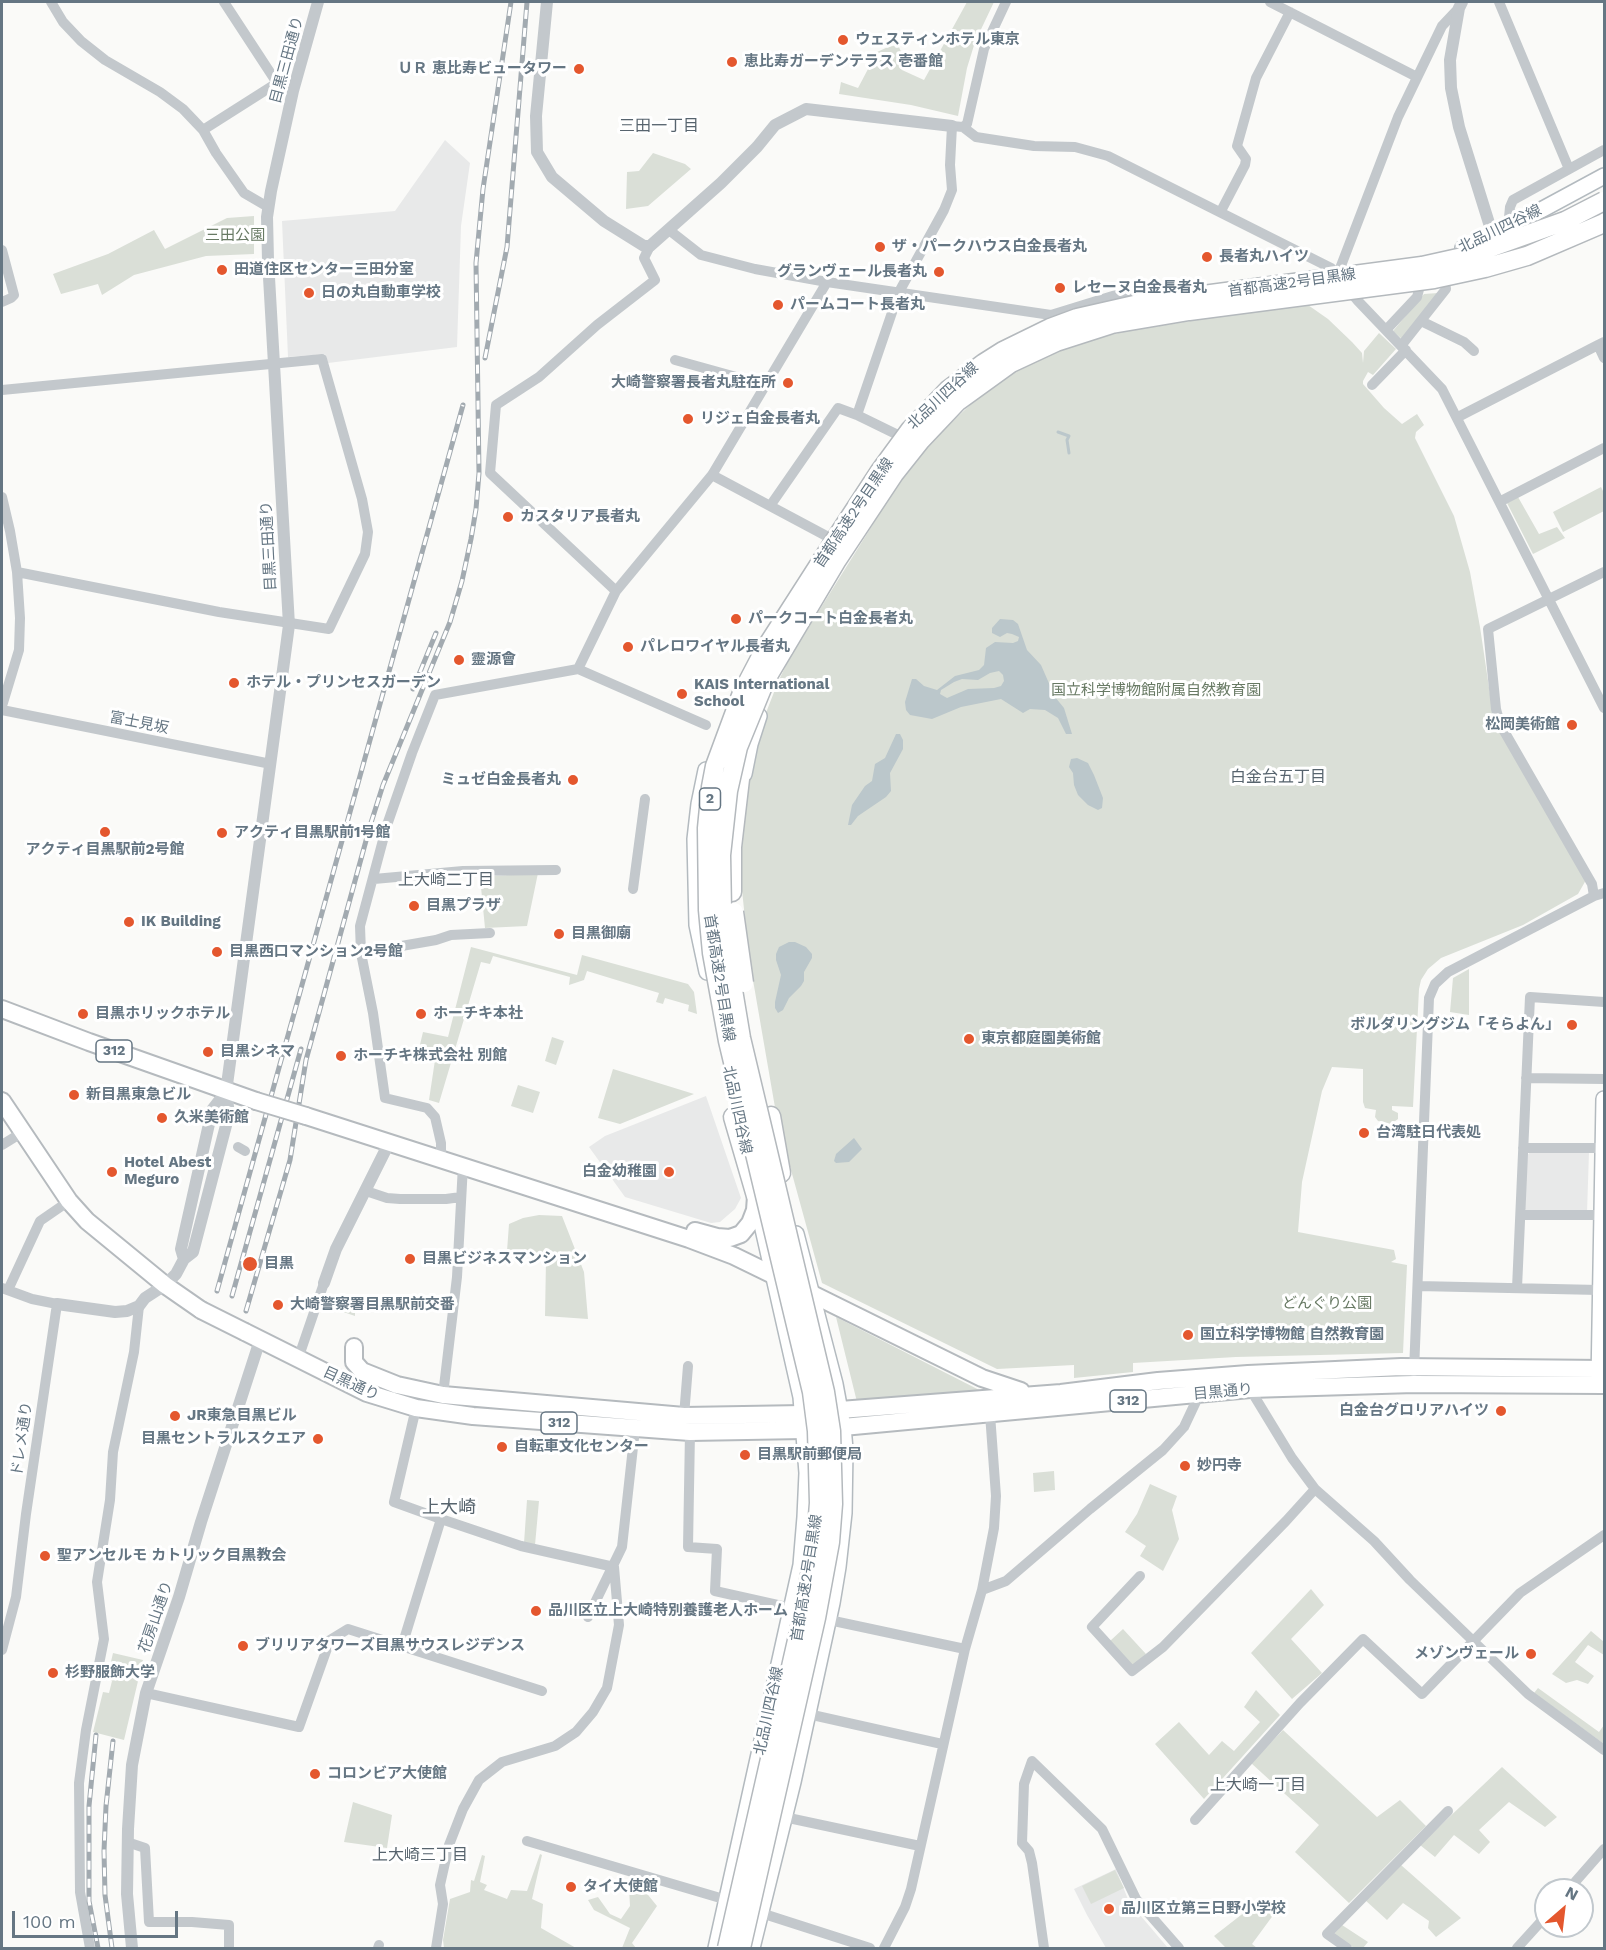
<!DOCTYPE html>
<html>
<head>
<meta charset="utf-8">
<style>
	body { margin:0 }
	#map { position:relative; width:1606px; height:1950px; overflow:hidden; background:#fafaf8; font-family:"Work Sans",sans-serif }
	canvas { display:block }
	.frame { position:absolute; inset:0; border:3px solid #657683; pointer-events:none }
	.north { position:absolute; left:1534px; top:1878px; width:60px; height:60px; box-sizing:border-box; background:#fff; border:2px solid #c1c8cd; border-radius:50%; rotate:28deg; font-size:16px; font-weight:700; line-height:24px; text-align:center; color:#657683 }
	.north::after { content:''; display:block; margin:auto; width:21px; height:27px; background:#e4572e; clip-path:polygon(50% 0,100% 100%,50% 72%,0 100%) }
	.scale { position:absolute; left:12px; top:1911px; width:166px; height:27px; box-sizing:border-box; border:3px solid #657683; border-top:0; padding-left:8px; font-size:18px; line-height:21px; white-space:nowrap; color:#657683; -webkit-text-stroke:4px #fff; paint-order:stroke }
</style>
</head>
<body>
<div id="map">
<canvas width="1606" height="1950"></canvas>
<div class="frame"></div>
<div class="north">N</div>
<div class="scale">100 m</div>
</div>
<script>
const ctx = document.querySelector('canvas').getContext('2d');
ctx.lineJoin = 'round';
function paint(path, color) { ctx.fillStyle = color; ctx.fill(path, 'evenodd'); }
const poly = rows => new Path2D(rows.map(r => 'M' + r).join(''));
function strokePath(path, color, width, dash) { ctx.strokeStyle = color; ctx.lineWidth = width; ctx.lineCap = dash ? 'butt' : 'round'; ctx.setLineDash(dash || []); ctx.stroke(path); }
function label(font, color, halo, rows, align = 'center') {
  ctx.font = font + ' "Work Sans","Noto Sans JP",sans-serif'; ctx.lineWidth = 6; ctx.setLineDash([]); ctx.textBaseline = 'middle'; ctx.strokeStyle = halo; ctx.fillStyle = color; for (const [text, x, y, turn = 0] of rows) {
    ctx.save(); ctx.translate(x, y); ctx.rotate((+turn || 0) * Math.PI / 180); ctx.textAlign = isNaN(turn) ? turn : align; if (halo) ctx.strokeText(text, 0, 0); ctx.fillText(text, 0, 0); ctx.restore();
  }
}
paint(poly([
	[445,140,470,163,461,226,457,347,328,363,325,354,288,357,282,221,395,211],
	[706,1096,741,1198,735,1209,720,1222,711,1223,625,1197,589,1147,605,1136],
	[1530,1152,1589,1152,1587,1213,1528,1212,1525,1209,1527,1156],
	[1116,1869,1129,1902,1168,1948,1106,1948,1087,1915,1074,1889]
]), '#e8e9e9');
paint(poly([
	[967,2,994,2,975,42,967,68,958,116,911,105,839,94,841,82,858,88,877,52,888,47,898,45,903,56,902,70,924,80],
	[653,153,685,164,691,169,648,206,626,209,627,172,639,171],
	[254,216,254,254,206,256,134,275,102,295,98,284,61,294,53,274,108,254,154,230,165,249,227,218],
	[1438,293,1403,340,1393,331,1424,294],
	[1308,305,1328,319,1352,342,1362,353,1363,363,1364,351,1379,333,1396,349,1373,375,1368,372,1363,381,1363,384,1384,408,1402,424,1417,414,1424,425,1416,432,1415,438,1454,516,1470,572,1480,627,1494,721,1586,880,1578,894,1523,925,1441,958,1428,969,1421,980,1419,989,1413,1107,1392,1106,1392,1110,1398,1113,1398,1119,1391,1124,1378,1121,1375,1117,1376,1110,1365,1108,1363,1102,1363,1069,1332,1067,1322,1091,1302,1182,1298,1232,1394,1250,1396,1259,1391,1262,1407,1265,1403,1353,1236,1357,1133,1363,1133,1372,1074,1378,1074,1365,997,1369,822,1283,777,1119,749,957,740,871,747,785,762,723,778,682,790,657,905,473,933,440,971,404,1014,372,1071,346,1093,339,1123,332,1208,318],
	[1601,487,1604,493,1604,511,1563,532,1553,512],
	[1518,497,1539,534,1557,527,1565,538,1533,554,1507,503],
	[538,873,527,926,485,928,480,877],
	[471,947,577,975,582,955,688,984,694,992,697,1014,688,1011,689,1005,665,998,663,1004,656,1002,659,993,587,971,584,980,569,985,570,977,493,956,490,964,481,962,439,1103,429,1100,435,1060,417,1057,423,1032,448,1037],
	[1469,969,1469,1015,1450,1012,1453,978],
	[552,1037,564,1041,556,1065,545,1061],
	[613,1069,694,1094,620,1124,598,1118],
	[518,1085,540,1092,533,1113,511,1106],
	[539,1215,562,1216,584,1272,588,1319,545,1316,546,1260,507,1251,509,1224,523,1218],
	[337,1297,352,1302,355,1307,355,1316,326,1306,332,1298],
	[836,1317,991,1396,857,1402],
	[1054,1471,1055,1490,1034,1492,1033,1473],
	[1150,1484,1177,1496,1172,1510,1179,1539,1163,1571,1140,1556,1146,1546,1125,1532,1137,1514],
	[527,1500,539,1501,535,1545,524,1543],
	[1311,1589,1324,1605,1291,1639,1322,1673,1292,1699,1251,1653],
	[1123,1629,1146,1654,1132,1666,1110,1641],
	[1591,1631,1604,1642,1604,1655,1588,1645,1575,1662,1594,1676,1588,1684,1577,1680,1566,1683,1552,1674],
	[113,1653,143,1660,124,1740,93,1732,103,1692,109,1693,112,1681,107,1679],
	[1538,1688,1599,1732,1604,1725,1604,1744,1534,1693],
	[1256,1690,1280,1715,1204,1799,1155,1744,1179,1722,1209,1755,1222,1741,1234,1751,1260,1722,1244,1707],
	[1283,1730,1377,1817,1400,1800,1426,1826,1349,1903,1295,1852,1319,1825,1251,1763],
	[1502,1767,1557,1817,1545,1827,1509,1802,1479,1830,1490,1842,1479,1854,1454,1835,1435,1857,1420,1845],
	[353,1802,392,1815,387,1848,344,1842],
	[540,1854,542,1855,532,1899,543,1904,541,1928,576,1948,444,1948,443,1940,450,1899,470,1892,471,1880,474,1881,482,1855,485,1856,480,1882,487,1885,484,1890,507,1899,511,1890,527,1891],
	[1401,1865,1461,1918,1436,1937,1428,1928,1429,1921,1403,1903,1387,1920,1365,1900],
	[1115,1870,1124,1888,1091,1904,1082,1886],
	[640,1885,657,1906,632,1943,636,1948,622,1948,630,1928,594,1910,588,1900,598,1897,610,1914,621,1919,630,1906,629,1888],
	[1259,1901,1274,1914,1252,1944,1257,1948,1226,1948,1214,1936],
	[1342,1925,1368,1942,1363,1948,1354,1948,1334,1934]
]), '#dadfd7');
paint(poly([
	[1000,619,1013,620,1018,624,1027,650,1041,665,1055,697,1064,708,1072,734,1066,734,1058,718,1045,710,1030,709,1023,713,1001,699,961,707,932,719,910,715,906,710,905,702,912,679,916,679,924,686,937,690,955,676,979,670,984,665,986,648,995,642,1013,643,1018,641,1019,637,1012,634,1007,633,1000,637,992,633,992,628],
	[999,671,1003,675,1004,681,1001,686,994,688,968,689,947,698,940,694,941,690,954,682,962,679,978,680,990,673],
	[896,734,900,734,903,740,903,749,890,773,891,791,886,797,858,816,851,825,848,825,852,805,865,786,872,781,875,764,885,758],
	[1077,758,1088,763,1094,775,1103,798,1102,808,1098,810,1088,805,1078,795,1074,785,1073,773,1069,767,1071,759],
	[789,942,795,942,806,947,812,954,812,958,804,972,804,981,801,986,789,998,783,1010,778,1013,775,1008,775,1002,781,975,776,960,776,954,779,947],
	[854,1138,862,1149,849,1162,836,1163,834,1161,836,1154]
]), '#bbc7cb');
strokePath(poly([
	[1058,432,1069,436,1067,440,1069,453]
]), '#bbc7cb', 3);
const secondary = poly([
	[1580,228,1604,211],
	[1463,248,1493,236,1604,176],
	[706,770,699,804,695,839,697,925,707,972],
	[744,774,750,744,759,716],
	[1599,1381,1604,1099],
	[716,1948,801,1565,805,1517,807,1473,801,1397,756,1198],
	[752,1948,793,1782,832,1603,838,1567,844,1513,845,1449,843,1427,835,1384,796,1234]
]);
const primary = poly([
	[2,1009,89,1042,256,1101],
	[2,1101,69,1201,87,1221,165,1285,201,1310],
	[306,1116,689,1239,734,1256,773,1275],
	[695,1231,717,1237,730,1238,741,1234,750,1223,755,1210,756,1196],
	[812,1294,982,1378,1021,1391],
	[245,1332,367,1393,416,1408,473,1416,690,1432,804,1430],
	[354,1347,354,1362,362,1371,397,1385,443,1395,684,1416,803,1414],
	[840,1410,1061,1393,1158,1381,1248,1374,1401,1367,1604,1369],
	[843,1427,1250,1389,1414,1384,1604,1385]
]);
const motorway = poly([
	[732,892,732,847,742,762],
	[771,1116,781,1173],
	[733,1117,756,1196]
]);
strokePath(secondary, '#b3babf', 18);
strokePath(primary, '#b5babe', 20);
strokePath(motorway, '#b4b9bd', 21);
strokePath(poly([
	[51,2,63,22,81,41,105,60,160,92,183,109,203,130,216,153,244,193,268,207],
	[224,2,277,83,293,91],
	[1270,2,1417,77],
	[1499,2,1569,169],
	[963,127,976,137,1034,146,1075,147,1108,156,1331,268,1358,301,1442,389,1604,708],
	[203,130,277,83],
	[1221,211,1245,165,1246,159,1237,146,1256,78,1290,12],
	[1508,228,1510,207,1513,200,1604,150],
	[669,230,701,255,755,269,827,282,1051,315,1132,290],
	[2,250,14,295,11,298,2,302],
	[1339,271,1398,117,1442,26,1459,8],
	[1421,321,1464,342,1474,351],
	[1386,330,1417,297,1420,286],
	[1604,342,1598,345,1604,358],
	[1401,346,1446,289,1445,282],
	[675,360,765,385],
	[1372,385,1406,350],
	[2,390,322,359,362,499,368,532,365,554,329,629,219,612,17,572],
	[1458,417,1598,345],
	[900,436,857,415,899,292,944,210,952,190,950,165,952,126,963,127,967,124,984,49,1006,2],
	[712,475,832,539],
	[2,497,10,531,17,572,20,618,19,650,2,706],
	[1501,501,1604,448],
	[770,506,838,408,857,415],
	[616,591,490,473,496,405,539,377,597,325,655,280,644,258,650,246],
	[2,710,271,764],
	[706,725,578,669,616,591,712,475,827,282],
	[374,879,463,871,556,870],
	[633,889,645,799],
	[1594,896,1592,884,1500,724,1496,709,1488,629,1604,572],
	[361,953,436,940,451,935,490,933],
	[1526,1078,1604,1079],
	[2,1145,23,1132],
	[238,1147,245,1151],
	[1523,1148,1604,1148],
	[441,1158,441,1143,435,1117,427,1108,385,1098,373,1013,361,953,360,926,387,825,412,753,435,695,578,669],
	[366,1191,387,1198,400,1199,446,1199,461,1197],
	[1521,1215,1601,1215],
	[1418,1286,1599,1290],
	[2,1288,32,1299,57,1304,26,1514,16,1597,2,1650],
	[1517,1288,1530,997,1604,1002],
	[8,1290,40,1221,69,1201],
	[298,1359,324,1283],
	[1414,1371,1429,998,1435,984,1448,972,1594,896,1604,893],
	[1250,1389,1292,1458,1315,1489,1374,1541,1410,1580,1528,1694,1604,1750],
	[443,1395,457,1277,463,1165],
	[684,1416,688,1366],
	[690,1432,688,1547,717,1549,715,1591,791,1608],
	[441,1519,521,1546,614,1567],
	[1140,1576,1092,1627,1132,1671,1163,1647,1286,1521,1315,1489],
	[982,1590,994,1528,996,1496,990,1414],
	[588,1617,622,1547,635,1429],
	[829,1620,965,1649],
	[402,1646,441,1519,394,1502,416,1408],
	[146,1693,299,1727,330,1640,348,1629,542,1691],
	[808,1714,942,1744],
	[784,1817,920,1846],
	[1195,1820,1300,1703,1363,1639,1422,1694,1520,1593,1604,1535],
	[527,1841,727,1900],
	[127,1842,145,1848,149,1922,192,1922,229,1925,229,1948],
	[1568,1890,1604,1849],
	[761,1913,870,1948],
	[90,1948,80,1892,79,1783,86,1730,104,1639,97,1582,110,1500,113,1452,134,1352,139,1306],
	[378,1948,379,1945],
	[436,1948,443,1904,440,1885,449,1845,463,1809,479,1780,502,1762,555,1746,576,1732,593,1712,607,1688,619,1625,614,1567],
	[884,1948,905,1907,911,1889,965,1649,982,1590,1006,1581,1090,1509,1163,1450,1184,1427,1200,1393],
	[1044,1948,1032,1863,1029,1851,1022,1843,1024,1784,1032,1761,1102,1829,1136,1899,1179,1948],
	[1347,1948,1327,1934,1448,1811],
	[1517,1948,1546,1916]
]), '#c3c8cc', 10);
strokePath(poly([
	[547,2,536,116,537,152,552,177,604,221,644,246,650,246,721,183,757,147,775,125,806,109,952,126],
	[1462,2,1459,8,1450,60,1451,88,1459,127,1493,236],
	[184,1259,181,1249,211,1115,212,1110,226,1092],
	[324,1283,336,1249,390,1141],
	[57,1304,115,1312,127,1311,139,1306,145,1298,165,1285,176,1274,184,1259,193,1252,229,1114,226,1092,289,625,268,260,267,217,271,191,293,91,318,2],
	[132,1948,127,1894,128,1829,132,1765,146,1693,179,1597,201,1522,260,1340]
]), '#c3c8cc', 12);
strokePath(secondary, '#fff', 15);
strokePath(primary, '#fff', 16);
strokePath(motorway, '#fff', 18);
const rail = poly([
	[485,358,507,247,527,2],
	[413,689,436,633],
	[217,1291,463,405],
	[232,1296,301,1049],
	[246,1311,290,1160,306,1060,370,826,383,785,450,622,462,581,471,539,476,509,479,473,476,263,483,189,511,2],
	[96,1735,89,1806,89,1901,98,1948],
	[112,1948,105,1895,104,1851,106,1806,113,1741]
]);
strokePath(rail, '#a2aab0', 5);
strokePath(rail, '#fff', 3, [9]);
const primaryBridge = poly([
	[256,1101,306,1116],
	[201,1310,245,1332]
]);
const motorwayBridge = poly([
	[734,912,744,983],
	[727,1948,803,1614,816,1541,819,1503,817,1431,812,1392,728,1041,712,953,708,910,707,828,711,787,715,766,742,693,765,649,833,543,880,471,910,430,948,390,984,363,1003,351,1050,328,1077,318,1143,303,1422,266,1467,256,1565,221,1604,201],
	[741,1948,816,1618,830,1542,833,1504,831,1431,825,1392,741,1038,726,948,722,910,721,855,728,791,738,747,765,681,837,560,894,474,921,440,957,402,1011,363,1056,342,1112,324,1189,311,1434,279,1485,268,1527,256,1604,223]
]);
strokePath(primaryBridge, '#b5babe', 20, []);
strokePath(motorwayBridge, '#b4b9bd', 21, []);
strokePath(primaryBridge, '#fff', 16);
strokePath(motorwayBridge, '#fff', 18);
for (const [x, y, r, color] of [
	[843,40,6,"#e4572e"],
	[732,62,6,"#e4572e"],
	[579,69,6,"#e4572e"],
	[880,247,6,"#e4572e"],
	[1207,257,6,"#e4572e"],
	[222,270,6,"#e4572e"],
	[939,272,6,"#e4572e"],
	[1060,288,6,"#e4572e"],
	[309,293,6,"#e4572e"],
	[778,305,6,"#e4572e"],
	[788,383,6,"#e4572e"],
	[688,419,6,"#e4572e"],
	[508,517,6,"#e4572e"],
	[736,619,6,"#e4572e"],
	[628,647,6,"#e4572e"],
	[459,660,6,"#e4572e"],
	[234,683,6,"#e4572e"],
	[682,694,6,"#e4572e"],
	[1572,725,6,"#e4572e"],
	[573,780,6,"#e4572e"],
	[105,832,6,"#e4572e"],
	[222,833,6,"#e4572e"],
	[414,906,6,"#e4572e"],
	[129,922,6,"#e4572e"],
	[559,934,6,"#e4572e"],
	[217,952,6,"#e4572e"],
	[83,1014,6,"#e4572e"],
	[421,1014,6,"#e4572e"],
	[1572,1025,6,"#e4572e"],
	[969,1039,6,"#e4572e"],
	[208,1052,6,"#e4572e"],
	[341,1056,6,"#e4572e"],
	[74,1095,6,"#e4572e"],
	[162,1118,6,"#e4572e"],
	[1364,1133,6,"#e4572e"],
	[112,1172,6,"#e4572e"],
	[669,1172,6,"#e4572e"],
	[410,1259,6,"#e4572e"],
	[250,1264,8,"#e4572e"],
	[278,1305,6,"#e4572e"],
	[1188,1335,6,"#e4572e"],
	[1501,1411,6,"#e4572e"],
	[175,1416,6,"#e4572e"],
	[318,1439,6,"#e4572e"],
	[502,1447,6,"#e4572e"],
	[745,1455,6,"#e4572e"],
	[1185,1466,6,"#e4572e"],
	[45,1556,6,"#e4572e"],
	[536,1611,6,"#e4572e"],
	[243,1646,6,"#e4572e"],
	[1531,1654,6,"#e4572e"],
	[53,1673,6,"#e4572e"],
	[315,1774,6,"#e4572e"],
	[571,1887,6,"#e4572e"],
	[1109,1909,6,"#e4572e"]
]) { const dot = new Path2D(); dot.arc(x, y, r, 0, 2 * Math.PI); ctx.fillStyle = color; ctx.fill(dot); strokePath(dot, '#fff', 2); }
for (const [x, y, w] of [
	[710,799,21],
	[114,1051,36],
	[1128,1401,36],
	[559,1423,36]
]) { const box = new Path2D(); box.roundRect(x - w / 2, y - 11, w, 22, 4.5); ctx.fillStyle = '#fff'; ctx.fill(box); strokePath(box, '#657683', 1.5); }
label('bold 14px', '#657683', null, [
	["2",710,799],
	["312",114,1051],
	["312",1128,1401],
	["312",559,1423]
]);
label('bold 15px', '#657683', '#fff', [
	["ウェスティンホテル東京",855,40],
	["恵比寿ガーデンテラス 壱番館",744,62],
	["ＵＲ 恵比寿ビュータワー",567,69,"right"],
	["ザ・パークハウス白金長者丸",892,247],
	["長者丸ハイツ",1219,257],
	["田道住区センター三田分室",234,270],
	["グランヴェール長者丸",927,272,"right"],
	["レセーヌ白金長者丸",1072,288],
	["日の丸自動車学校",321,293],
	["パームコート長者丸",790,305],
	["大崎警察署長者丸駐在所",776,383,"right"],
	["リジェ白金長者丸",700,419],
	["カスタリア長者丸",520,517],
	["パークコート白金長者丸",748,619],
	["パレロワイヤル長者丸",640,647],
	["靈源會",471,660],
	["ホテル・プリンセスガーデン",246,683],
	["KAIS International",694,685],
	["School",694,702],
	["松岡美術館",1560,725,"right"],
	["ミュゼ白金長者丸",561,780,"right"],
	["アクティ目黒駅前1号館",234,833],
	["アクティ目黒駅前2号館",105,850,"center"],
	["目黒プラザ",426,906],
	["IK Building",141,922],
	["目黒御廟",571,934],
	["目黒西口マンション2号館",229,952],
	["目黒ホリックホテル",95,1014],
	["ホーチキ本社",433,1014],
	["ボルダリングジム「そらよん」",1560,1025,"right"],
	["東京都庭園美術館",981,1039],
	["目黒シネマ",220,1052],
	["ホーチキ株式会社 別館",353,1056],
	["新目黒東急ビル",86,1095],
	["久米美術館",174,1118],
	["台湾駐日代表処",1376,1133],
	["Hotel Abest",124,1163],
	["Meguro",124,1180],
	["白金幼稚園",657,1172,"right"],
	["目黒ビジネスマンション",422,1259],
	["目黒",264,1264],
	["大崎警察署目黒駅前交番",290,1305],
	["国立科学博物館 自然教育園",1200,1335],
	["白金台グロリアハイツ",1489,1411,"right"],
	["JR東急目黒ビル",187,1416],
	["目黒セントラルスクエア",306,1439,"right"],
	["自転車文化センター",514,1447],
	["目黒駅前郵便局",757,1455],
	["妙円寺",1197,1466],
	["聖アンセルモ カトリック目黒教会",57,1556],
	["品川区立上大崎特別養護老人ホーム",548,1611],
	["ブリリアタワーズ目黒サウスレジデンス",255,1646],
	["メゾンヴェール",1519,1654,"right"],
	["杉野服飾大学",65,1673],
	["コロンビア大使館",327,1774],
	["タイ大使館",583,1887],
	["品川区立第三日野小学校",1121,1909]
], 'left');
label('15px', '#657683', '#fff', [
	["目黒三田通り",287,60,-75],
	["北品川四谷線",1500,229,-26],
	["首都高速2号目黒線",1292,283,-8],
	["北品川四谷線",943,396,-43],
	["首都高速2号目黒線",854,513,-56],
	["目黒三田通り",269,546,-93],
	["富士見坂",139,723,11],
	["首都高速2号目黒線",719,978,81],
	["北品川四谷線",737,1110,78],
	["目黒通り",351,1384,25],
	["目黒通り",1223,1392,-5],
	["ドレメ通り",22,1439,-82],
	["首都高速2号目黒線",807,1578,-81],
	["花房山通り",156,1617,-71],
	["北品川四谷線",769,1711,-78]
]);
label('15px', '#687a64', '#fff', [
	["三田公園",235,236],
	["国立科学博物館附属自然教育園",1156,691],
	["どんぐり公園",1327,1304]
]);
label('16px', '#57646e', '#fff', [
	["三田一丁目",659,126],
	["白金台五丁目",1278,777],
	["上大崎二丁目",446,880],
	["上大崎一丁目",1258,1785],
	["上大崎三丁目",420,1855]
]);
label('18px', '#57646e', '#fff', [
	["上大崎",449,1508]
]);
</script>
</body>
</html>
